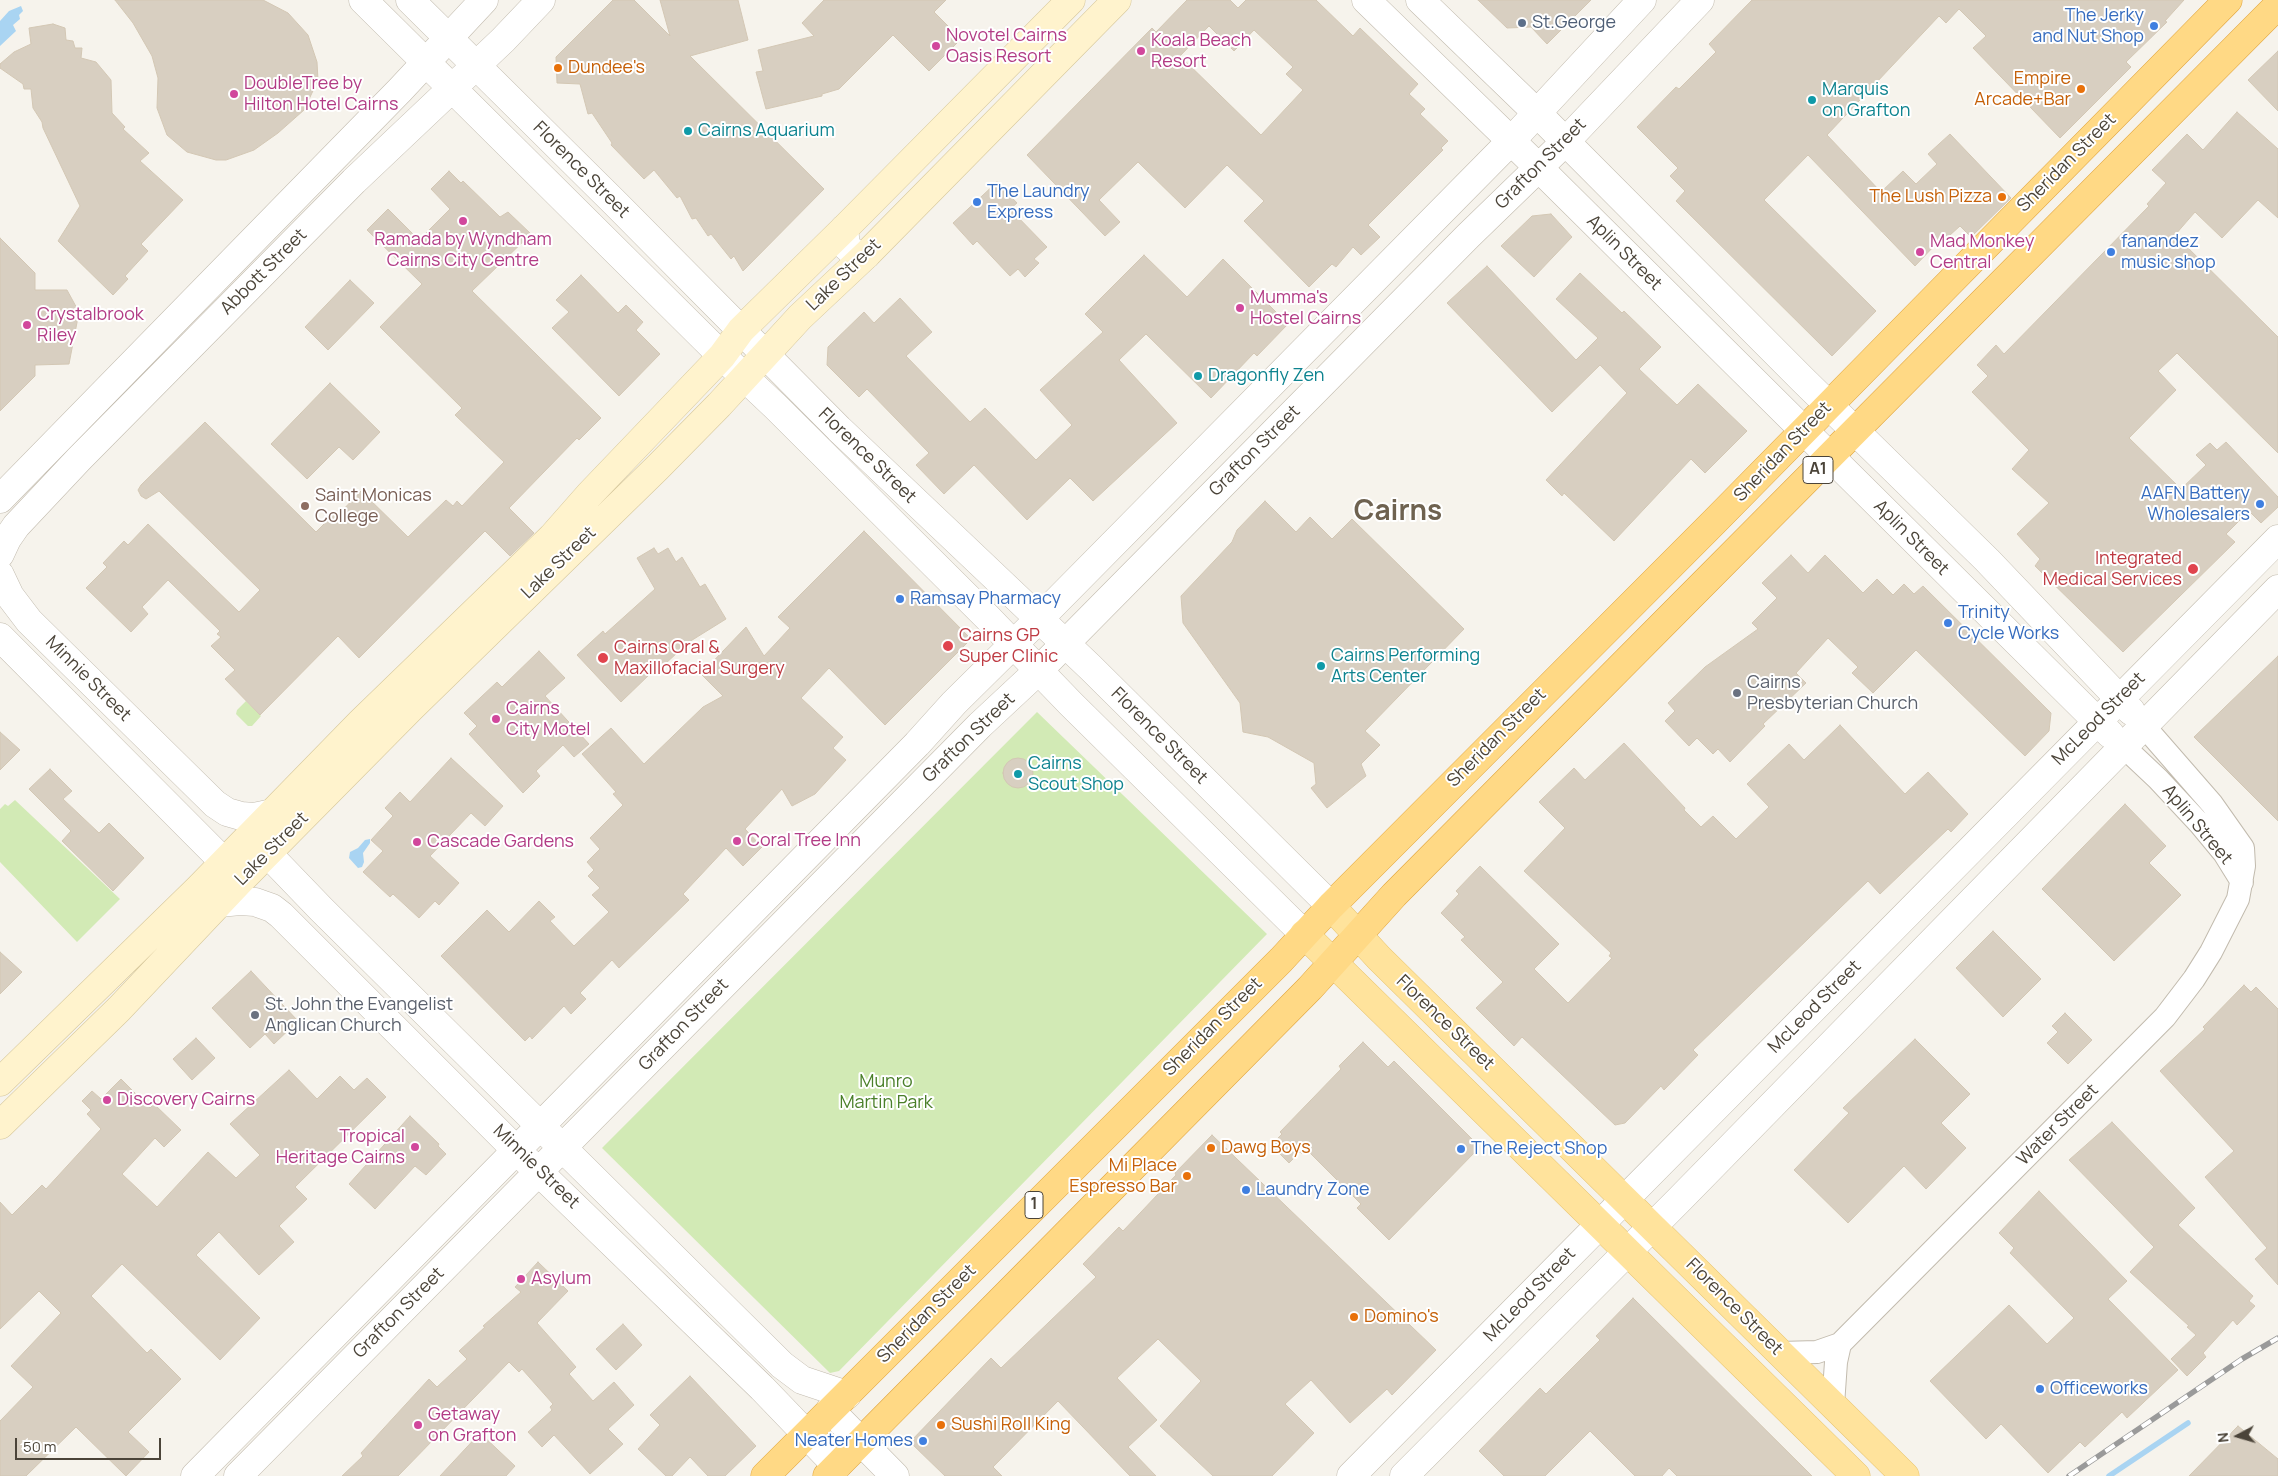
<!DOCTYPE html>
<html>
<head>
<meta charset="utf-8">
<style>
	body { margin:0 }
	#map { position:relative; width:2278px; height:1476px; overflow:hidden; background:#f6f3ec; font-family:Manrope,sans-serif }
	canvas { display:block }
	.north { position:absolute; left:2213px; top:1411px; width:50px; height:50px; -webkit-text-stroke:4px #fff; paint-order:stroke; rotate:264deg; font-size:14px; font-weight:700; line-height:20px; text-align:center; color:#4b4439 }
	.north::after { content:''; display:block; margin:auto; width:18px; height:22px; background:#4b4439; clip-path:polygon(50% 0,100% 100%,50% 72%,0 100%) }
	.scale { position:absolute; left:15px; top:1438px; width:146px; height:22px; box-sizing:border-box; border:2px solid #4b4439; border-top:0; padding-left:6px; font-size:15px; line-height:18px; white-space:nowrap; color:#4b4439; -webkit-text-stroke:4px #fff; paint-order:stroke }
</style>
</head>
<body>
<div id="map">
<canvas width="2278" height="1476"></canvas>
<div class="north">N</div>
<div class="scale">50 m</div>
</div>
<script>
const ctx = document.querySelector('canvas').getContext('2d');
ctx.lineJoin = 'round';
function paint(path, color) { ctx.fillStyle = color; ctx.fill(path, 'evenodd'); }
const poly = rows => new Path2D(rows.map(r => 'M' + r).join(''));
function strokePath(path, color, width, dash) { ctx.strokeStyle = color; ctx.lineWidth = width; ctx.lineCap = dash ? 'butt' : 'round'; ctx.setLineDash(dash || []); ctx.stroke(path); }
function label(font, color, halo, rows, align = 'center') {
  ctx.font = font + ' Manrope,sans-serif'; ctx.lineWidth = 4; ctx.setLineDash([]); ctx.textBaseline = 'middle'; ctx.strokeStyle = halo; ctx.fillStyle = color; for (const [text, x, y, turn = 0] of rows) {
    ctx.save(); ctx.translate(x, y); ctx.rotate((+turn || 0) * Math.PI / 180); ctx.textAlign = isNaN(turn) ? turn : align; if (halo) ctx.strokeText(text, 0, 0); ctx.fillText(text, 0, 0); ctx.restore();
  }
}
paint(poly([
	[246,701,261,716,252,726,248,726,236,714,237,710],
	[1037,712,1267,934,839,1371,830,1373,602,1148],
	[15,800,120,899,77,942,0,862,0,809,5,804,8,806]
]), '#d2eab5');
paint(poly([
	[21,6,23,11,19,15,20,19,13,25,16,31,0,46,0,21,9,11],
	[370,839,370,843,363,853,364,862,362,867,358,868,349,858,350,852,358,848,365,840]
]), '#a9d4f2');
strokePath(poly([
	[2109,1476,2188,1423]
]), '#a9d4f2', 5.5);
const building = poly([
	[115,0,263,0,288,13,308,35,317,62,318,80,304,110,278,133,254,150,226,160,216,160,187,152,167,135,157,108,158,78,152,56,133,23,115,0],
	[613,0,634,0,670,36,660,0,738,0,748,40,690,56,824,189,743,271,734,256,731,259,711,234,708,236,696,218,692,219,680,196,677,198,654,170,644,179,611,145,612,143,592,113,588,114,580,84,557,83,556,57,613,0],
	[824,0,946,0,934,12,961,39,929,71,893,35,839,89,822,94,822,96,766,109,756,72,763,71,758,50,814,36,802,23,824,0],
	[1187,0,1230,0,1238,8,1246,0,1316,0,1353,36,1360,28,1418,84,1409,94,1425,109,1420,114,1448,141,1441,148,1443,150,1368,225,1380,237,1361,255,1353,247,1336,267,1332,264,1309,287,1244,221,1264,201,1227,165,1185,208,1138,162,1099,200,1120,222,1105,236,1027,155,1152,28,1156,32,1187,0],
	[1209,26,1234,51,1254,30,1293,67,1286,74,1303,90,1261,135,1180,56,1209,26],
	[1478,0,1591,0,1547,44,1531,27,1507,28,1478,0],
	[1752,0,2184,0,2165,21,2167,22,2126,62,2131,67,2060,138,1973,48,1986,36,1959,9,1946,23,1939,16,1827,135,1881,192,1903,171,1916,184,1937,164,1928,154,1950,134,2011,198,1971,237,1960,226,1939,245,1937,243,1915,266,1808,155,1764,200,1876,311,1832,356,1676,201,1685,191,1670,176,1678,168,1637,127,1676,87,1679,89,1716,52,1709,44,1752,0],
	[53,24,65,28,66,40,73,41,75,48,82,48,81,58,96,62,111,80,112,113,125,127,123,129,149,153,140,161,183,200,141,244,148,251,125,276,128,279,113,295,58,241,80,206,43,128,42,122,33,108,31,89,24,89,23,84,0,68,0,64,14,52,31,44,29,28,53,24],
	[2278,51,2278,111,2248,80,2278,51],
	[2237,112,2278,149,2278,218,2258,200,2222,238,2195,212,2175,235,2278,337,2278,453,2177,353,2158,371,2176,390,2129,438,2181,489,2206,465,2196,455,2210,443,2217,450,2226,442,2278,497,2278,507,2261,523,2249,511,2226,534,2235,542,2123,652,2035,566,2040,559,2017,534,2049,503,2012,469,2029,450,1972,392,1988,376,1977,365,1996,345,2004,354,2149,206,2147,204,2166,183,2152,170,2187,134,2203,150,2237,112],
	[449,171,461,183,463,181,500,217,508,212,531,234,472,291,601,418,579,440,577,438,509,508,534,533,510,556,485,531,359,658,338,636,260,715,225,679,235,670,211,646,221,637,217,634,220,631,168,580,142,607,148,614,131,632,86,588,107,567,103,563,124,541,128,545,148,524,239,612,260,590,159,491,146,499,141,496,138,490,141,485,205,422,316,532,335,513,338,515,361,491,408,537,446,500,453,506,457,501,462,506,504,462,455,415,462,408,380,327,422,284,367,230,388,209,419,240,450,209,431,189,449,171],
	[997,182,1017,203,1010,209,1047,247,1034,259,1039,263,1025,277,1018,269,1010,276,977,241,973,245,953,223,997,182],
	[1551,214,1572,237,1534,277,1501,246,1532,216,1551,214],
	[0,238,35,273,35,290,67,290,79,312,69,364,35,365,35,376,0,411,0,238],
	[1144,255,1187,297,1223,259,1288,324,1257,356,1254,353,1211,398,1146,334,1119,360,1177,423,1093,501,1070,478,1027,520,974,465,944,494,916,465,929,453,867,389,859,397,827,365,828,347,864,312,874,323,900,298,932,332,906,356,970,422,985,408,1036,460,1072,425,1040,390,1103,332,1085,314,1144,255],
	[1487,266,1576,360,1598,338,1556,299,1580,273,1622,313,1624,311,1661,347,1639,369,1677,405,1698,384,1747,431,1705,473,1691,459,1614,541,1564,493,1562,496,1546,480,1627,393,1600,365,1552,412,1447,303,1487,266],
	[581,275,618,313,626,305,643,322,636,330,660,354,619,396,552,328,569,312,556,300,581,275],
	[350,280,374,303,328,350,305,327,350,280],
	[330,383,380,432,353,460,339,447,307,479,271,444,330,383],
	[1265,501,1296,532,1310,517,1332,539,1352,519,1464,629,1365,731,1380,745,1361,764,1366,776,1327,808,1311,788,1316,784,1314,763,1268,737,1243,732,1240,703,1183,623,1181,596,1232,542,1237,530,1265,501],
	[864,531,971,639,885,725,829,668,801,698,843,737,833,748,846,760,815,794,792,806,782,789,745,829,762,847,743,866,726,848,683,894,689,900,619,968,612,960,580,993,586,999,571,1014,564,1006,532,1039,530,1036,525,1041,441,956,487,910,509,932,539,901,555,917,550,921,574,946,609,912,592,895,600,888,588,876,594,870,587,862,600,849,590,838,623,805,613,794,616,792,582,754,611,728,644,764,703,707,723,696,701,674,746,627,764,656,790,628,778,617,864,531],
	[654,548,658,554,668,548,676,562,682,557,700,587,705,584,726,619,689,642,653,675,651,673,621,702,577,655,603,631,605,634,655,589,637,558,654,548],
	[1791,555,1808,573,1825,555,1863,593,1877,579,1893,595,1904,584,1914,594,1923,586,2051,713,2049,731,2025,756,1916,650,1873,693,1852,673,1858,667,1828,638,1796,673,1806,683,1763,724,1765,726,1730,762,1718,749,1713,754,1697,738,1689,746,1665,721,1675,711,1668,703,1705,667,1758,629,1752,623,1777,598,1762,583,1791,555],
	[539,651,565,678,545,696,589,744,574,757,563,745,536,771,540,776,523,793,469,734,477,726,464,713,497,682,502,687,539,651],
	[2278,656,2278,821,2194,737,2278,656],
	[1840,725,1905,794,1928,772,1968,814,1951,832,1948,829,1880,894,1868,881,1693,1050,1698,1055,1664,1090,1661,1086,1625,1123,1615,1125,1522,1037,1514,1046,1476,1008,1503,982,1461,940,1465,937,1441,913,1459,894,1456,891,1480,866,1559,944,1534,969,1568,1003,1612,958,1609,956,1611,953,1524,871,1565,828,1539,802,1574,768,1585,780,1624,743,1685,808,1684,810,1701,827,1713,816,1736,839,1769,807,1747,784,1789,744,1804,760,1840,725],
	[0,732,20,750,0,770,0,732],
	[451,758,503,806,485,826,471,813,430,856,459,883,439,905,435,901,419,918,393,894,390,897,363,872,383,851,371,840,393,816,385,808,400,792,410,802,451,758],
	'1003 773a15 15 0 1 1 30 0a15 15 0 1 1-30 0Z',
	[50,769,72,791,63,799,99,833,109,823,144,858,113,891,62,841,71,831,29,789,50,769],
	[2125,804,2166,846,2149,863,2181,895,2114,961,2042,889,2125,804],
	[1993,931,2041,979,2003,1017,1956,968,1993,931],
	[0,952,22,972,0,994,0,952],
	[251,971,298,1021,274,1044,265,1034,250,1048,212,1008,251,971],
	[2244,985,2251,992,2256,987,2278,1009,2278,1285,2255,1259,2267,1248,2205,1177,2234,1151,2160,1071,2205,1029,2203,1027,2244,985],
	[2065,1013,2092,1040,2068,1064,2047,1043,2058,1032,2052,1026,2065,1013],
	[196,1038,215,1058,192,1080,173,1059,196,1038],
	[1915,1039,1970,1094,1941,1123,1966,1148,1926,1189,1904,1166,1848,1223,1794,1170,1849,1113,1843,1108,1915,1039],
	[1363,1042,1388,1067,1394,1061,1476,1143,1476,1151,1389,1240,1357,1208,1361,1204,1306,1149,1302,1154,1300,1152,1289,1163,1271,1145,1282,1134,1280,1132,1341,1069,1339,1066,1363,1042],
	[289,1070,317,1099,340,1076,354,1090,367,1078,386,1097,295,1187,307,1199,279,1226,294,1242,259,1275,219,1232,196,1255,260,1318,220,1360,122,1264,91,1296,147,1353,151,1349,181,1379,128,1432,149,1452,126,1476,76,1427,26,1476,0,1476,0,1421,33,1387,11,1366,61,1313,39,1291,0,1329,0,1202,12,1215,42,1185,46,1189,101,1129,87,1114,91,1110,82,1101,92,1091,101,1099,121,1079,150,1108,154,1104,181,1130,164,1147,155,1138,122,1174,157,1207,208,1152,236,1178,260,1155,230,1124,289,1070],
	[410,1116,439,1144,438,1146,446,1154,426,1175,415,1166,375,1209,349,1184,410,1116],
	[2112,1122,2195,1208,2178,1225,2253,1296,2249,1301,2255,1306,2237,1325,2233,1320,2203,1353,2206,1357,2187,1376,2171,1359,2196,1335,2187,1327,2189,1326,2130,1272,2154,1247,2069,1160,2112,1122],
	[1212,1135,1436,1350,1392,1395,1387,1389,1350,1423,1311,1380,1285,1404,1314,1433,1272,1476,1213,1476,1160,1426,1201,1381,1158,1339,1117,1378,1157,1420,1128,1447,1156,1476,1130,1476,1058,1401,993,1467,1002,1476,945,1476,910,1442,991,1358,1001,1368,1096,1277,1083,1264,1119,1227,1123,1231,1176,1175,1175,1173,1212,1135],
	[2039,1191,2127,1281,2108,1299,2178,1370,2127,1418,2122,1412,2085,1447,2080,1442,2048,1473,2001,1424,1986,1439,1930,1381,2009,1305,2047,1344,2074,1318,2010,1253,2014,1248,1999,1233,2039,1191],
	[538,1262,568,1291,537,1323,576,1367,569,1374,593,1401,614,1382,634,1405,608,1429,623,1444,590,1474,554,1435,542,1447,528,1432,552,1410,550,1407,553,1404,522,1369,519,1372,509,1362,398,1476,342,1476,363,1456,361,1453,429,1379,437,1387,467,1359,459,1351,485,1327,483,1326,521,1292,515,1287,538,1262],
	[1633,1298,1812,1476,1677,1476,1669,1468,1662,1476,1635,1476,1590,1431,1545,1476,1504,1476,1479,1451,1540,1388,1546,1394,1600,1340,1596,1336,1633,1298],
	[623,1324,642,1345,616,1370,596,1349,623,1324],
	[690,1376,756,1446,725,1476,708,1476,690,1457,672,1476,666,1476,638,1449,660,1425,650,1415,690,1376],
	[2238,1426,2278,1459,2278,1476,2189,1476,2238,1426],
	[480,1433,515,1466,506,1476,440,1476,480,1433]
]);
paint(building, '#d8cfc1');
strokePath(building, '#d3c7b4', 1);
const minor = poly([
	[2124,747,2158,779,2200,824,2224,853,2242,882],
	[1780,1353,1817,1352,1840,1344,2165,1017,2194,979,2211,952,2238,899,2244,866,2243,848,2212,804,2144,726],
	[1833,1405,1836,1362,1840,1344]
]);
const tertiary = poly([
	[363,0,722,356,776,407,987,617,1071,704,1304,934],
	[410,0,617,205,839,429,1091,668,1331,906],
	[1366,0,1539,168,2110,734],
	[1420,0,1537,113,1803,380,1987,560,2131,711],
	[844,229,846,246,856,255,866,255],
	[0,499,400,90,484,0],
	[0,554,7,539,16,526,79,459,354,181,503,40,541,0],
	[0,575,10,596,29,621,215,804,227,812,241,816,254,817,273,813],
	[0,637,224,862],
	[268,854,321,909,782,1365,802,1380,847,1395],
	[219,903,240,901,255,902,272,908,281,915,516,1150,762,1388,837,1466],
	[830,1410,895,1476],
	[195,1476,917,744,954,703,1039,619,1510,142,1642,0],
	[238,1476,980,725,1039,670,1468,236,1565,142,1700,0],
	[1351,1476,2278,539],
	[1404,1476,1678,1201,2278,589]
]);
const secondary = poly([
	[0,1082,198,889,361,722,552,537,589,495,722,356,741,330,844,229,1071,0],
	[0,1125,119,1009,242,879,411,708,657,468,719,405,800,317,866,255,1117,0]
]);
const primary = poly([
	[1331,906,1379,958,1905,1476],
	[1304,934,1856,1476]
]);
const trunk = poly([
	[765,1476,1281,960,1331,906,1714,522,2228,0],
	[827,1476,1310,988,1394,895,2278,5]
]);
strokePath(minor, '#c2bbae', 24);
strokePath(tertiary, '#c2bbae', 29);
strokePath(secondary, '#d6c79b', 29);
strokePath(primary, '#e6c16a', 29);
strokePath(trunk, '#e0a43c', 29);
strokePath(minor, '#fff', 22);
strokePath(tertiary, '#fff', 28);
strokePath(secondary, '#fff3cd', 28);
strokePath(primary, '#ffe39c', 28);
strokePath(trunk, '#ffd985', 28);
const rail = poly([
	[2069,1476,2242,1359,2278,1338]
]);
strokePath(rail, '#9a9a9a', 5.5);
strokePath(rail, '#fff', 4, [11]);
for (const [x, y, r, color] of [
	[1522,23,5,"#5c6f8a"],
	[2154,26,5,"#3f7fe0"],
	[936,46,5,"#d1479c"],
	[1141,51,5,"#d1479c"],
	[558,68,5,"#e8710a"],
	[2081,89,5,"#e8710a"],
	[234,94,5,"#d1479c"],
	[1812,100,5,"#0f9aa8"],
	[688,131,5,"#0f9aa8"],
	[2002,197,5,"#e8710a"],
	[977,202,5,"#3f7fe0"],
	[463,221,5,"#d1479c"],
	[1920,252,5,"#d1479c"],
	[2111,252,5,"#3f7fe0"],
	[1240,308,5,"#d1479c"],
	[27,325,5,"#d1479c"],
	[1198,376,5,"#0f9aa8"],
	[2260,504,5,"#3f7fe0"],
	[305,506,5,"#8d6e63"],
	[2193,569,6,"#e0444e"],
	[900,599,5,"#3f7fe0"],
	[1948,623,5,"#3f7fe0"],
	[948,646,6,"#e0444e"],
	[603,658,6,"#e0444e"],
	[1321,666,5,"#0f9aa8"],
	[1737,693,5,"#6b7280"],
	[496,719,5,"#d1479c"],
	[1018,774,5,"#0f9aa8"],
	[737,841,5,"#d1479c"],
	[417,842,5,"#d1479c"],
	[255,1015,5,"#6b7280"],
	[107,1100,5,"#d1479c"],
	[415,1147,5,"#d1479c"],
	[1211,1148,5,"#e8710a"],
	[1461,1149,5,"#3f7fe0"],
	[1187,1176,5,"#e8710a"],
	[1246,1190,5,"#3f7fe0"],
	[521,1279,5,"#d1479c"],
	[1354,1317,5,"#e8710a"],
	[2040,1389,5,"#3f7fe0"],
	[418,1425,5,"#d1479c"],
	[941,1425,5,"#e8710a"],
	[923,1441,5,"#3f7fe0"]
]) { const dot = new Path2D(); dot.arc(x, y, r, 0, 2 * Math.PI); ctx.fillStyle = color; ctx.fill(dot); strokePath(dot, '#fff', 2); }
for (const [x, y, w] of [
	[1818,470,30],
	[1034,1205,18]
]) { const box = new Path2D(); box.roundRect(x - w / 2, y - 13.5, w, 27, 4); ctx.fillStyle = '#fff'; ctx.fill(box); strokePath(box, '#4b4439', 1); }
label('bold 16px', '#4b4439', null, [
	["A1",1818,470],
	["1",1034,1205]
]);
label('18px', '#366cbe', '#fff', [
	["The Jerky",2144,16,"right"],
	["and Nut Shop",2144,37,"right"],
	["The Laundry",987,192],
	["Express",987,213],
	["fanandez",2121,242],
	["music shop",2121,263],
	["AAFN Battery",2250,494,"right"],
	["Wholesalers",2250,515,"right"],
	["Ramsay Pharmacy",910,599],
	["Trinity",1958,613],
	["Cycle Works",1958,634],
	["The Reject Shop",1471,1149],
	["Laundry Zone",1256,1190],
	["Officeworks",2050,1389],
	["Neater Homes",913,1441,"right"]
], 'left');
label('18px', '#4e5e75', '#fff', [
	["St.George",1532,23]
], 'left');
label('18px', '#b23c85', '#fff', [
	["Novotel Cairns",946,36],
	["Oasis Resort",946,57],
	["Koala Beach",1151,41],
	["Resort",1151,62],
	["DoubleTree by",244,84],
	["Hilton Hotel Cairns",244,105],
	["Ramada by Wyndham",463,240,"center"],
	["Cairns City Centre",463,261,"center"],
	["Mad Monkey",1930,242],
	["Central",1930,263],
	["Mumma's",1250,298],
	["Hostel Cairns",1250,319],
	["Crystalbrook",37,315],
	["Riley",37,336],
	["Cairns",506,709],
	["City Motel",506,730],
	["Coral Tree Inn",747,841],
	["Cascade Gardens",427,842],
	["Discovery Cairns",117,1100],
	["Tropical",405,1137,"right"],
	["Heritage Cairns",405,1158,"right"],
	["Asylum",531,1279],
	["Getaway",428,1415],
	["on Grafton",428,1436]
], 'left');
label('18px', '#c56008', '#fff', [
	["Dundee's",568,68],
	["Empire",2071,79,"right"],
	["Arcade+Bar",2071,100,"right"],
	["The Lush Pizza",1992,197,"right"],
	["Dawg Boys",1221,1148],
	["Mi Place",1177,1166,"right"],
	["Espresso Bar",1177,1187,"right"],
	["Domino's",1364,1317],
	["Sushi Roll King",951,1425]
], 'left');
label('18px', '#0d838f', '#fff', [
	["Marquis",1822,90],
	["on Grafton",1822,111],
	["Cairns Aquarium",698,131],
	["Dragonfly Zen",1208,376],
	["Cairns Performing",1331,656],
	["Arts Center",1331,677],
	["Cairns",1028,764],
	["Scout Shop",1028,785]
], 'left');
label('18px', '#4b4439', '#fff', [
	["Sheridan Street",2067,163,-45],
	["Grafton Street",1541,164,-45],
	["Florence Street",581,170,45],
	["Aplin Street",1624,253,45],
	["Abbott Street",264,272,-45],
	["Lake Street",844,275,-44],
	["Grafton Street",1255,451,-45],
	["Sheridan Street",1783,452,-46],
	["Florence Street",867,456,44],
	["Aplin Street",1911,538,45],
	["Lake Street",559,563,-44],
	["Minnie Street",88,679,45],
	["McLeod Street",2099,719,-45],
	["Florence Street",1159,736,45],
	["Grafton Street",969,738,-44],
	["Sheridan Street",1497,738,-45],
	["Aplin Street",2197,825,50],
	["Lake Street",272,849,-45],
	["McLeod Street",1815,1007,-45],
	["Florence Street",1445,1023,44],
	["Grafton Street",684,1025,-46],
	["Sheridan Street",1213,1027,-45],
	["Water Street",2058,1125,-45],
	["Minnie Street",536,1167,44],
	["McLeod Street",1530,1295,-46],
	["Florence Street",1734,1307,45],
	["Grafton Street",399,1313,-45],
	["Sheridan Street",927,1314,-45]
]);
label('18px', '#785e54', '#fff', [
	["Saint Monicas",315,496],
	["College",315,517]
], 'left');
label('18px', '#be3a42', '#fff', [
	["Integrated",2182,559,"right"],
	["Medical Services",2182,580,"right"],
	["Cairns GP",959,636],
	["Super Clinic",959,657],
	["Cairns Oral &",614,648],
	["Maxillofacial Surgery",614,669]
], 'left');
label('18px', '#5b616d', '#fff', [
	["Cairns",1747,683],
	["Presbyterian Church",1747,704],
	["St. John the Evangelist",265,1005],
	["Anglican Church",265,1026]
], 'left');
label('18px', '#4a7f2a', '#fff', [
	["Munro",886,1082],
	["Martin Park",886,1103]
]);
label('bold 28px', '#6e6250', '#fff', [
	["Cairns",1398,512]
]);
</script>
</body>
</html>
